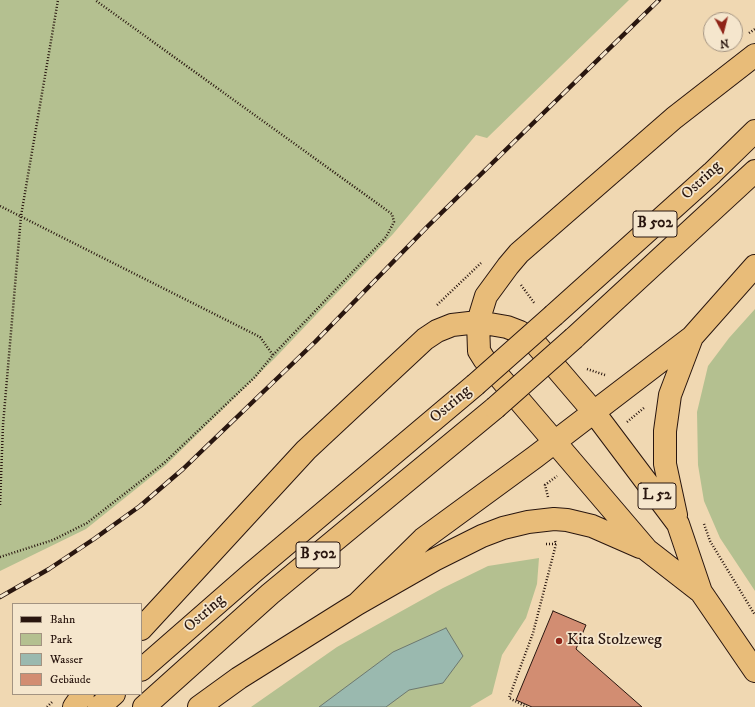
<!DOCTYPE html>
<html>
<head>
<meta charset="utf-8">
<style>
	body { margin:0 }
	#map { position:relative; width:755px; height:707px; overflow:hidden; background:#f0d8b2; font-family:"IM FELL DW Pica",serif }
	canvas { display:block }
	.legend { position:absolute; left:12px; top:603px; width:130px; height:92px; box-sizing:border-box; background:#f5e6cd; border:1px solid #a39381; margin:0; padding:5px 7px; list-style:none; font-size:12px; color:#29160f }
	.legend li { display:flex; align-items:center; gap:8px; height:20px }
	.legend b { width:20px; border:1px solid #a39381 }
	.north { position:absolute; left:703px; top:12px; width:40px; height:40px; box-sizing:border-box; background:#f5e6cd; border:1px solid #a39381; border-radius:50%; rotate:173deg; font-size:11px; font-weight:700; line-height:16px; text-align:center; color:#29160f }
	.north::after { content:''; display:block; margin:auto; width:14px; height:18px; background:#8f2418; clip-path:polygon(50% 0,100% 100%,50% 72%,0 100%) }
</style>
</head>
<body>
<div id="map">
<canvas width="755" height="707"></canvas>
<ul class="legend">
<li><b style="height:5px;background:#29160f"></b>Bahn</li>
<li><b style="height:11px;background:#b4c090"></b>Park</li>
<li><b style="height:11px;background:#9ab9af"></b>Wasser</li>
<li><b style="height:11px;background:#d28d72"></b>Gebäude</li>
</ul>
<div class="north">N</div>
</div>
<script>
const ctx = document.querySelector('canvas').getContext('2d');
ctx.lineJoin = 'round';
function paint(path, color) { ctx.fillStyle = color; ctx.fill(path, 'evenodd'); }
const poly = rows => new Path2D(rows.map(r => 'M' + r).join(''));
function strokePath(path, color, width, dash) { ctx.strokeStyle = color; ctx.lineWidth = width; ctx.lineCap = dash ? 'butt' : 'round'; ctx.setLineDash(dash || []); ctx.stroke(path); }
function label(font, color, halo, rows, align = 'center') {
  ctx.font = font + ' "IM FELL DW Pica",serif'; ctx.lineWidth = 3.5; ctx.setLineDash([]); ctx.textBaseline = 'middle'; ctx.strokeStyle = halo; ctx.fillStyle = color; for (const [text, x, y, turn = 0] of rows) {
    ctx.save(); ctx.translate(x, y); ctx.rotate((+turn || 0) * Math.PI / 180); ctx.textAlign = isNaN(turn) ? turn : align; if (halo) ctx.strokeText(text, 0, 0); ctx.fillText(text, 0, 0); ctx.restore();
  }
}
paint(poly([
	[0,0,629,0,487,138,476,135,393,234,275,358,166,465,86,529,0,571],
	[755,309,755,591,720,538,704,501,698,465,697,412,708,366,729,338],
	[539,558,537,584,526,618,502,655,492,694,470,707,251,707,337,647,443,588,488,566]
]), '#b4c090');
const water = poly([
	[446,628,463,656,443,683,409,690,386,707,319,707,393,652,446,628]
]);
paint(water, '#9ab9af');
strokePath(water, '#6d786f', 1);
const building = poly([
	[553,611,586,625,576,649,642,707,532,707,516,700,553,611]
]);
paint(building, '#d28d72');
strokePath(building, '#29160f', 1);
const highway = poly([
	[554,315,712,173,755,131],
	[574,338,755,171],
	[676,515,665,464,665,431,670,395,692,337],
	[701,592,647,550,484,359,479,351,478,322,486,296,508,266,519,253,674,118,755,55],
	[357,604,423,539,535,457,692,337,755,266],
	[141,629,306,450,425,339,437,331,452,325,478,322,507,327,520,332,534,342,593,411,678,524,701,592,755,671],
	[141,670,252,573,475,385],
	[74,707,83,694],
	[99,707,114,694],
	[144,707,270,594,495,408],
	[199,707,239,678,357,604,434,560,482,536,503,528,528,522,554,519,567,520,592,526,640,547]
]);
strokePath(highway, '#29160f', 24);
strokePath(poly([
	[749,33,755,29],
	[0,206,260,337,273,355],
	[521,285,535,304],
	[437,305,481,263],
	[587,369,605,375],
	[627,422,645,407],
	[548,497,545,485,557,476],
	[0,505,3,425,21,216,58,0],
	[704,524,710,541,755,615],
	[546,544,556,544,555,541],
	[0,557,53,540,87,523,164,463,255,377,273,355,386,237,394,222,392,214,95,0],
	[47,707,52,702],
	[527,707,509,698,533,633,556,544]
]), '#29160f', 2.5, [1, 2]);
strokePath(highway, '#e8bc79', 22);
const rail = poly([
	[0,597,49,569,94,539,140,506,183,469,315,342,428,226,659,0]
]);
strokePath(rail, '#29160f', 4.5);
strokePath(rail, '#f5e6cd', 3, [9]);
const highwayBridge = poly([
	[475,385,554,315],
	[495,408,574,338]
]);
strokePath(highwayBridge, '#29160f', 24, []);
strokePath(highwayBridge, '#e8bc79', 22);
for (const [x, y, r, color] of [
	[559,641,4,"#8f2418"]
]) { const dot = new Path2D(); dot.arc(x, y, r, 0, 2 * Math.PI); ctx.fillStyle = color; ctx.fill(dot); strokePath(dot, '#f5e6cd', 1.5); }
for (const [x, y, w] of [
	[655,224,44],
	[657,496,38],
	[318,555,44]
]) { const box = new Path2D(); box.roundRect(x - w / 2, y - 13, w, 26, 3); ctx.fillStyle = '#f5e6cd'; ctx.fill(box); strokePath(box, '#29160f', 1); }
label('bold 15px', '#29160f', null, [
	["B 502",655,224],
	["L 52",657,496],
	["B 502",318,555]
]);
label('16px', '#29160f', '#f5e6cd', [
	["Ostring",702,181,-43],
	["Ostring",451,405,-40],
	["Ostring",205,614,-41]
]);
label('16px', '#29160f', '#f5e6cd', [
	["Kita Stolzeweg",567,641]
], 'left');
</script>
</body>
</html>
